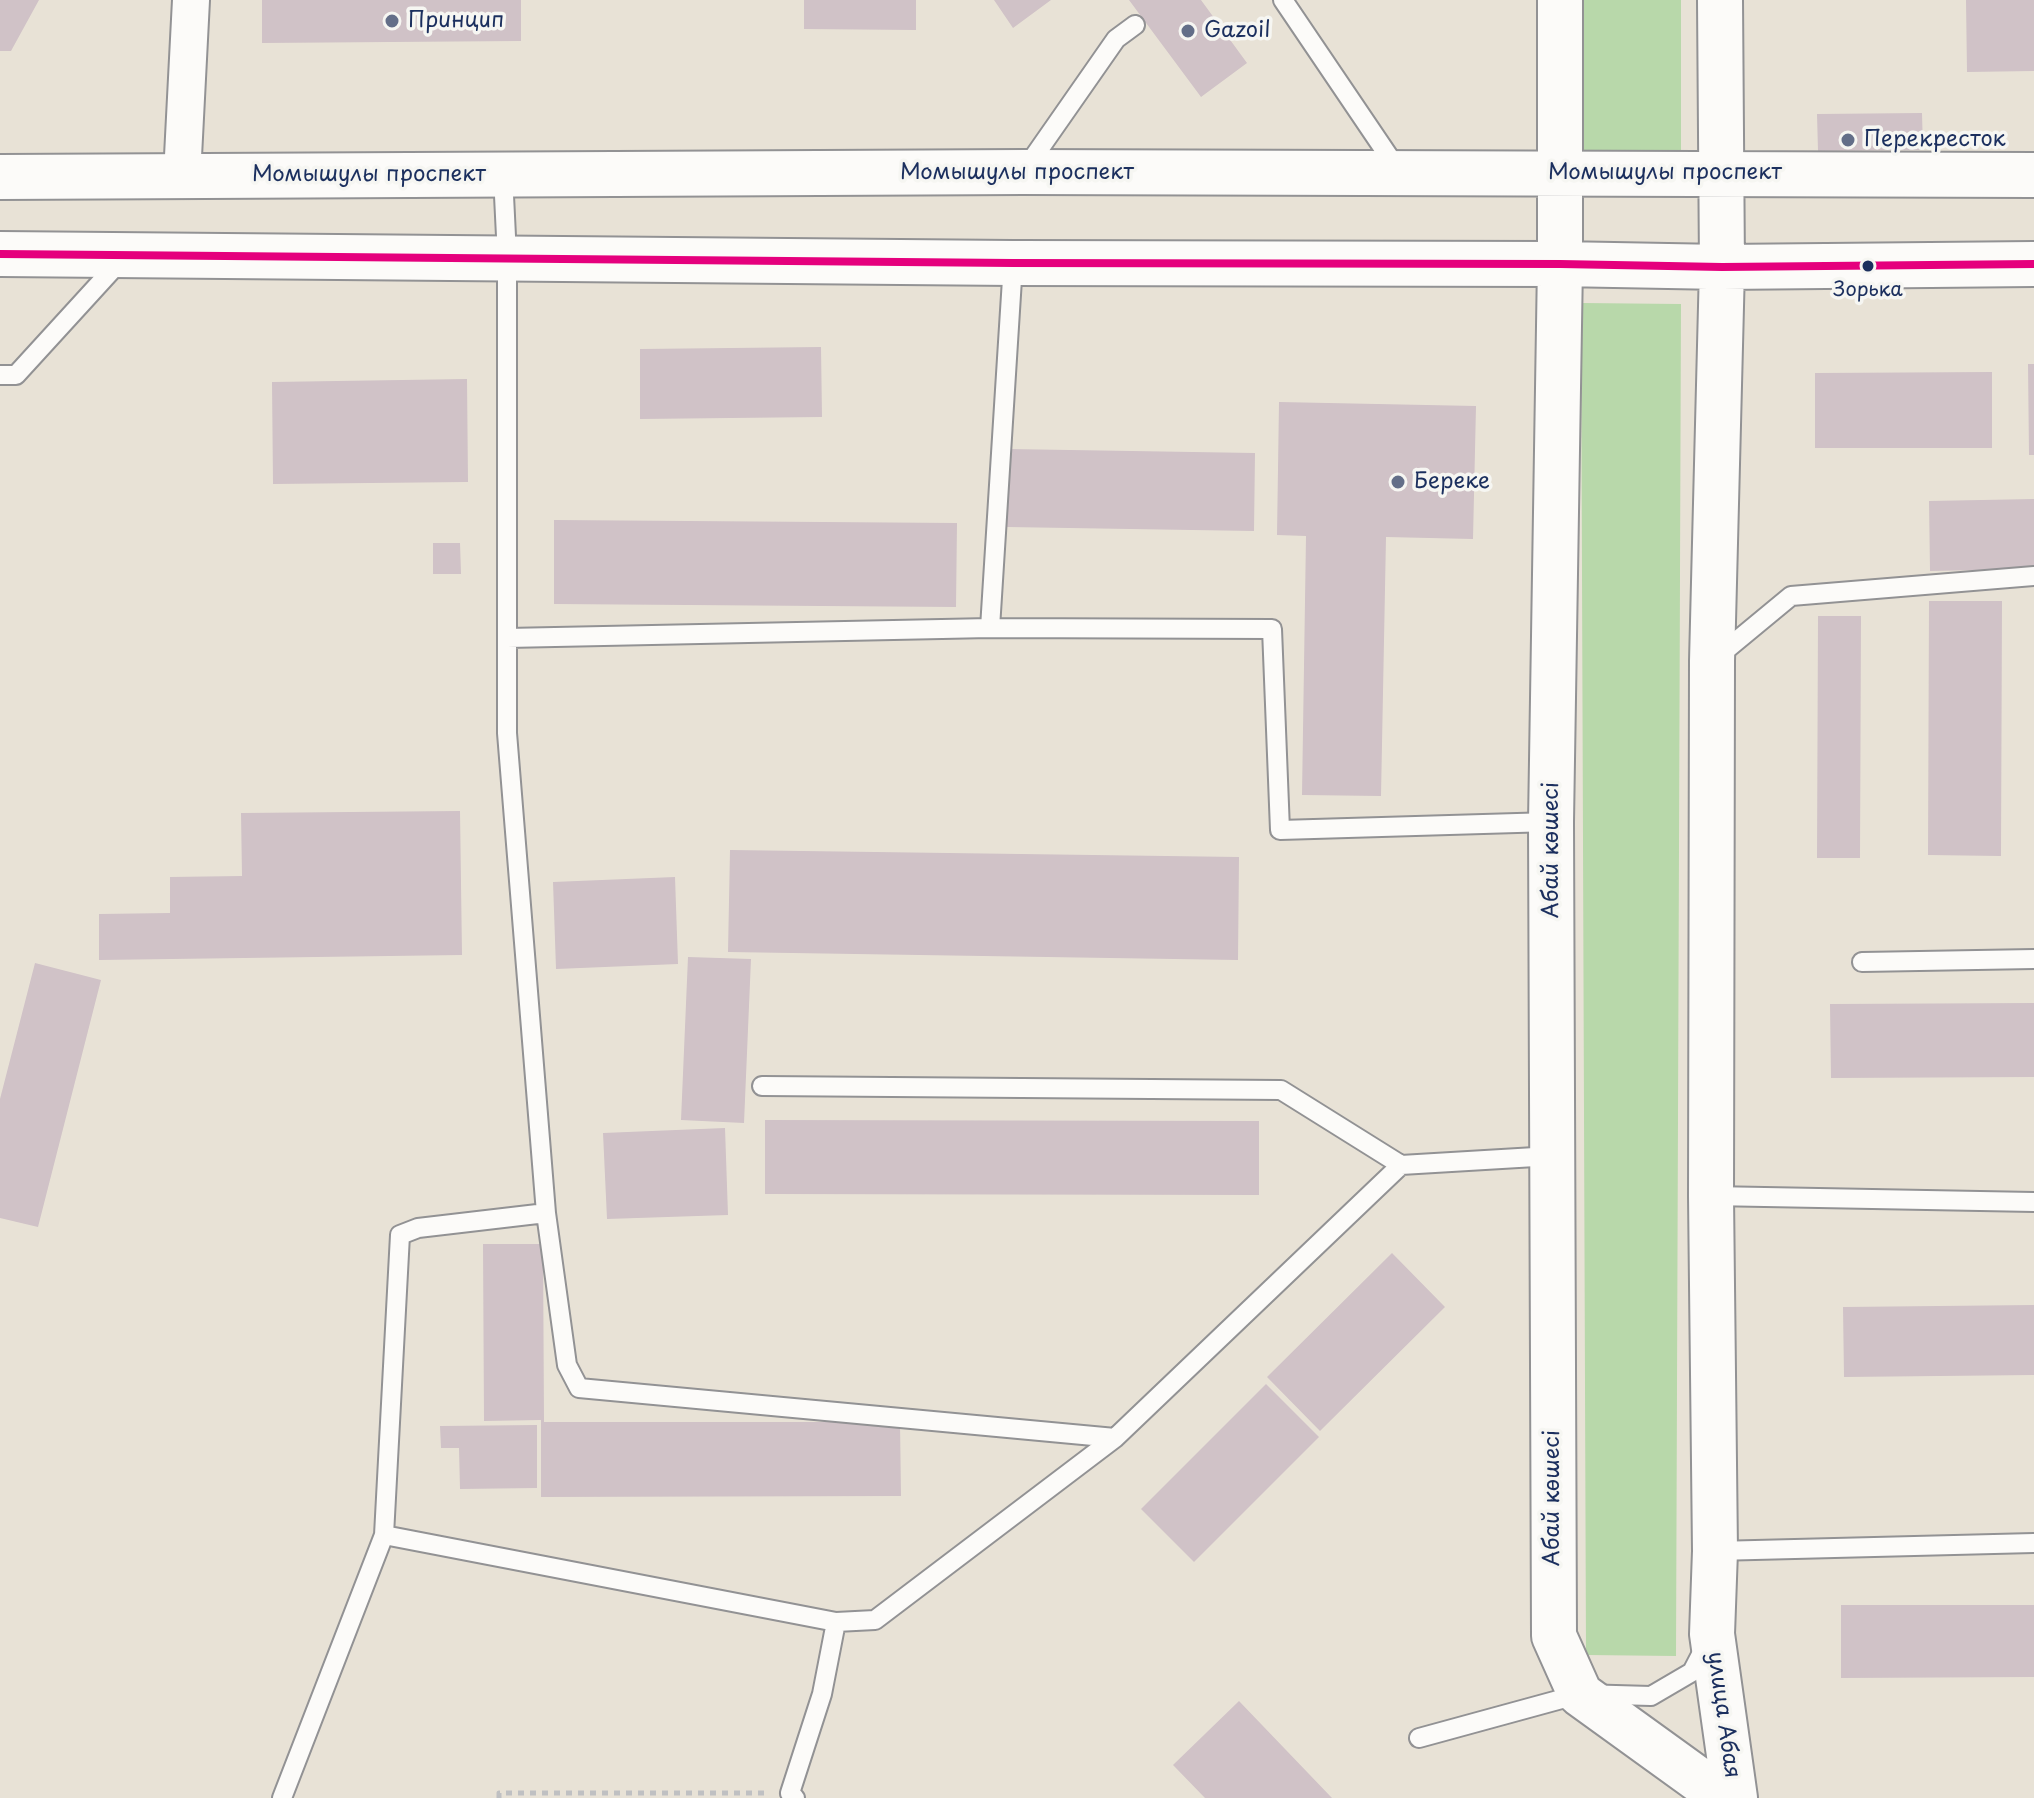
<!DOCTYPE html>
<html>
<head>
<meta charset="utf-8">
<style>
	body { margin:0 }
	canvas { display:block; background:#e8e2d6 }
</style>
</head>
<body>
<canvas width="2034" height="1798"></canvas>
<script>
const ctx = document.querySelector('canvas').getContext('2d');
ctx.lineJoin = 'round';
function paint(path, color) { ctx.fillStyle = color; ctx.fill(path, 'evenodd'); }
const poly = rows => new Path2D(rows.map(r => 'M' + r).join(''));
function strokePath(path, color, width, dash) { ctx.strokeStyle = color; ctx.lineWidth = width; ctx.lineCap = dash ? 'butt' : 'round'; ctx.setLineDash(dash || []); ctx.stroke(path); }
function label(font, color, halo, rows, align = 'center') {
  ctx.font = font + ' "Playpen Sans",sans-serif'; ctx.lineWidth = 7; ctx.setLineDash([]); ctx.textBaseline = 'middle'; ctx.strokeStyle = halo; ctx.fillStyle = color; for (const [text, x, y, turn = 0] of rows) {
    ctx.save(); ctx.translate(x, y); ctx.rotate((+turn || 0) * Math.PI / 180); ctx.textAlign = isNaN(turn) ? turn : align; if (halo) ctx.strokeText(text, 0, 0); ctx.fillText(text, 0, 0); ctx.restore();
  }
}
paint(poly([
	[1578,0,1681,0,1681,150,1578,151],
	[1581,303,1681,304,1676,1656,1586,1655]
]), '#b8d8aa');
paint(poly([
	[0,0,39,0,11,51,0,51],
	[262,0,521,0,521,41,262,43],
	[804,0,916,0,916,30,804,29],
	[994,0,1051,0,1013,28],
	[1129,0,1201,0,1247,63,1201,97],
	[1966,0,2034,0,2034,71,1967,72],
	[1922,113,1923,150,1818,151,1817,114],
	[821,347,822,417,640,419,640,349],
	[2028,364,2034,364,2034,455,2029,455],
	[1992,372,1992,448,1815,448,1815,373],
	[467,379,468,482,273,484,272,382],
	[1279,402,1476,406,1473,539,1386,537,1381,796,1302,795,1306,536,1277,535],
	[1008,449,1255,453,1254,531,1007,527],
	[2034,499,2034,569,1930,571,1929,501],
	[554,520,957,523,956,607,554,604],
	[433,543,460,543,461,574,433,574],
	[1929,601,2002,601,2001,856,1928,855],
	[1818,616,1861,616,1860,858,1817,858],
	[460,811,462,955,99,960,99,914,170,913,170,877,242,876,241,813],
	[730,850,1239,857,1238,960,728,952],
	[675,877,678,964,556,969,553,882],
	[688,957,751,959,744,1123,681,1120],
	[35,963,101,980,38,1227,0,1218,0,1099],
	[2034,1003,2034,1077,1831,1078,1830,1004],
	[765,1120,1259,1121,1259,1195,765,1194],
	[725,1128,728,1215,607,1219,603,1133],
	[483,1244,543,1244,544,1422,900,1422,901,1496,541,1497,541,1420,484,1421],
	[1392,1253,1445,1307,1320,1431,1267,1377],
	[2034,1305,2034,1375,1844,1377,1843,1307],
	[1266,1384,1319,1437,1194,1562,1141,1509],
	[537,1425,537,1488,460,1489,459,1448,441,1448,440,1426],
	[1841,1605,2034,1605,2034,1677,1841,1678],
	[1239,1701,1332,1798,1205,1798,1173,1765]
]), '#d0c2c7');
const service = poly([
	[1283,0,1398,170],
	[1026,168,1116,39,1135,25],
	[503,175,507,257,507,733,546,1213],
	[1013,263,990,628,1272,629,1280,830,1551,822],
	[0,375,16,375,122,259],
	[507,638,990,628],
	[1716,658,1791,596,2034,576],
	[1862,962,2034,959],
	[762,1086,1281,1090,1401,1165],
	[1711,1196,2034,1202],
	[1115,1438,579,1388,567,1365,546,1213,418,1228,400,1235,384,1535,836,1622,875,1620,1115,1438,1401,1165,1552,1156],
	[1715,1551,2034,1543],
	[1419,1738,1580,1694,1651,1696,1692,1672,1705,1647],
	[282,1798,384,1535],
	[795,1798,790,1793,822,1694,836,1622]
]);
const minor = poly([
	[182,176,191,0]
]);
const tertiary = poly([
	[1560,0,1560,264,1551,822,1554,1636,1580,1694,1724,1798],
	[1720,0,1722,267,1712,661,1711,1196,1715,1551,1712,1634,1735,1798],
	[0,177,1024,172,2034,175],
	[0,254,1013,263,1560,264,1722,267,2034,264]
]);
strokePath(service, '#929294', 22);
strokePath(minor, '#929294', 40);
strokePath(tertiary, '#929294', 48);
strokePath(poly([
	[499,1798,499,1793,765,1793]
]), '#bfc0c2', 5, [6, 6]);
strokePath(service, '#fcfbf9', 18);
strokePath(minor, '#fcfbf9', 36);
strokePath(tertiary, '#fcfbf9', 44);
strokePath(poly([
	[0,254,1013,263,1560,264,1722,267,2034,264]
]), '#e5007d', 8);
for (const [x, y, r, color] of [
	[392,21,8,"#636e88"],
	[1188,31,8,"#636e88"],
	[1848,140,8,"#636e88"],
	[1868,266,7,"#1b2f5e"],
	[1398,482,8,"#636e88"]
]) { const dot = new Path2D(); dot.arc(x, y, r, 0, 2 * Math.PI); ctx.fillStyle = color; ctx.fill(dot); strokePath(dot, '#f6f6f2', 3); }
label('20px', '#1b2f5e', '#f6f6f2', [
	["Зорька",1868,290]
]);
label('22px', '#1b2f5e', '#f6f6f2', [
	["Принцип",408,21],
	["Gazoil",1204,31],
	["Перекресток",1864,140],
	["Береке",1414,482]
], 'left');
label('22px', '#1b2f5e', '#f6f6f2', [
	["Момышулы проспект",1017,173],
	["Момышулы проспект",1665,173],
	["Момышулы проспект",369,175],
	["Абай көшесі",1552,850,-90],
	["Абай көшесі",1553,1498,-90],
	["улица Абая",1723,1715,82]
]);
</script>
</body>
</html>
